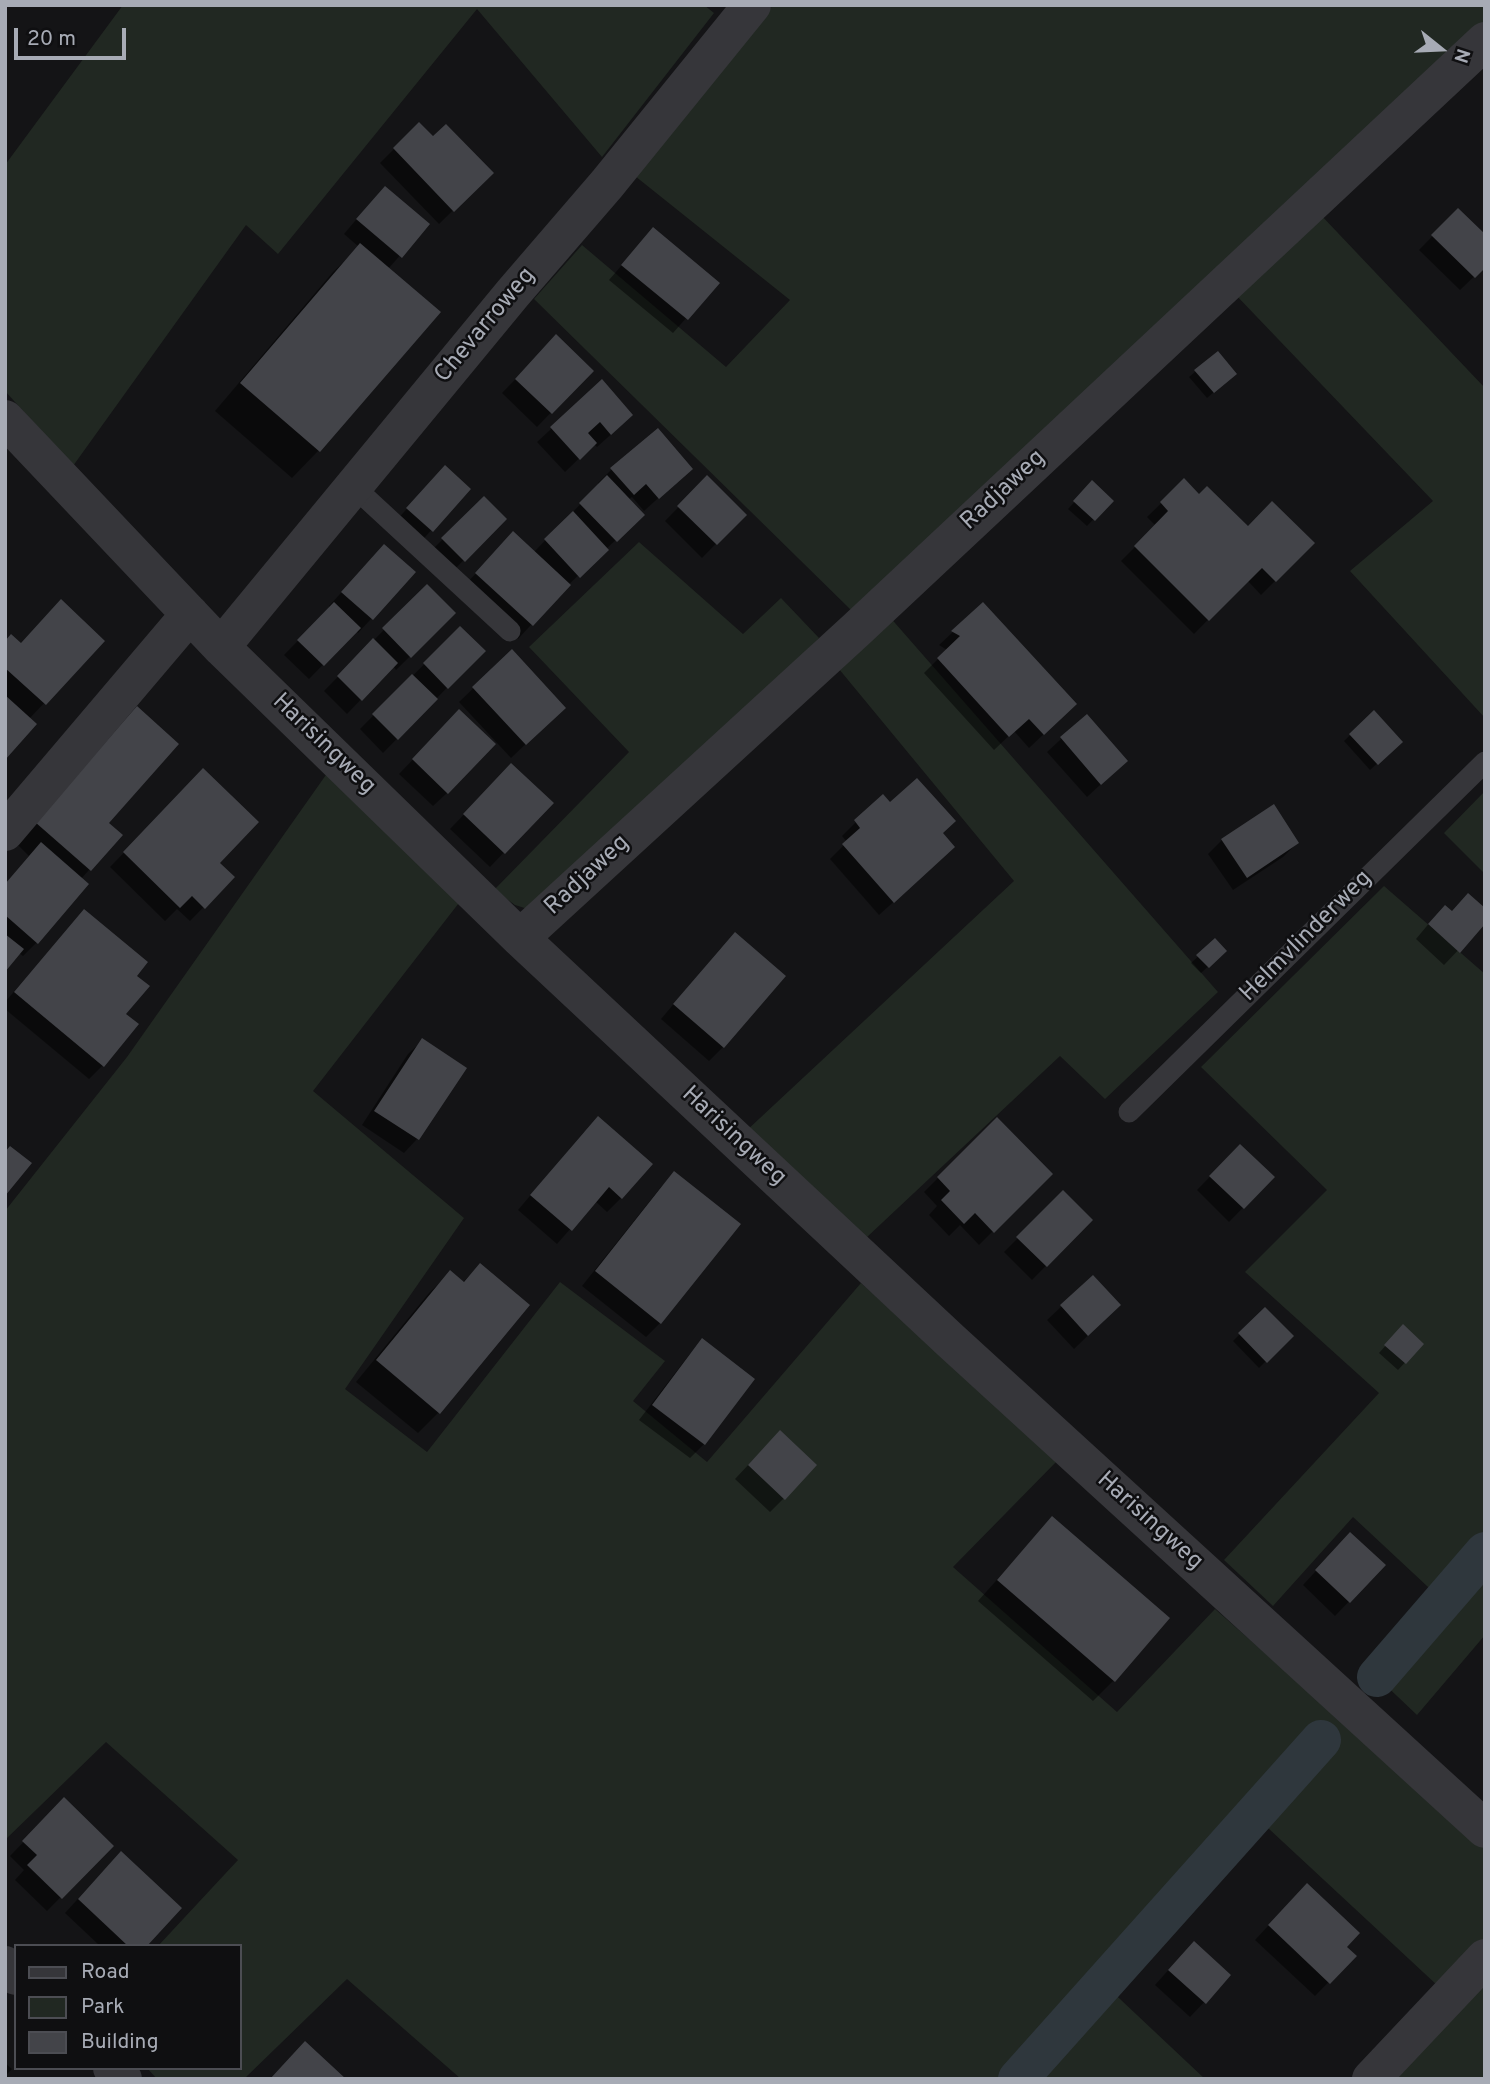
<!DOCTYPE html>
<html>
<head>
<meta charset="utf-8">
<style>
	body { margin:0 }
	#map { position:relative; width:1490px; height:2084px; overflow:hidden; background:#141416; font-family:Overpass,sans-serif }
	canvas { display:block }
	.frame { position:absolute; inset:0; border:7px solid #a7abb5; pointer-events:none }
	.legend { position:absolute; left:14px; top:1944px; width:228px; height:126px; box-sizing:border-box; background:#0f0f11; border:2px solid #4c4d53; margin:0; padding:9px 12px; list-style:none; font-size:21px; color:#a7abb5 }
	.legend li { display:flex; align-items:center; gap:14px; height:35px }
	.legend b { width:35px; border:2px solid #4c4d53 }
	.north { position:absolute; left:1406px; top:14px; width:70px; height:70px; -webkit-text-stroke:5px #0f0f11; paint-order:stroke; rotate:108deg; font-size:19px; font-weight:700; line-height:28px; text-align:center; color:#a7abb5 }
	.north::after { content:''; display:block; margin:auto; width:24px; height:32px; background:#a7abb5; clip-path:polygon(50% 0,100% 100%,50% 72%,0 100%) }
	.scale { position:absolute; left:14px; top:28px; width:112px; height:32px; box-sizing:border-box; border:4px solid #a7abb5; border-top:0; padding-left:9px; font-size:21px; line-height:24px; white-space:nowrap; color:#a7abb5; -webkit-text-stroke:5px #0f0f11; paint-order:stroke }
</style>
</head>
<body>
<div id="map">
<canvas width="1490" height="2084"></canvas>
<div class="frame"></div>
<ul class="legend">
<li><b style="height:9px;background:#36363a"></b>Road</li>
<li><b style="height:19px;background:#212822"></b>Park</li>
<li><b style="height:19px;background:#434449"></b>Building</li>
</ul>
<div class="north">N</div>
<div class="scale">20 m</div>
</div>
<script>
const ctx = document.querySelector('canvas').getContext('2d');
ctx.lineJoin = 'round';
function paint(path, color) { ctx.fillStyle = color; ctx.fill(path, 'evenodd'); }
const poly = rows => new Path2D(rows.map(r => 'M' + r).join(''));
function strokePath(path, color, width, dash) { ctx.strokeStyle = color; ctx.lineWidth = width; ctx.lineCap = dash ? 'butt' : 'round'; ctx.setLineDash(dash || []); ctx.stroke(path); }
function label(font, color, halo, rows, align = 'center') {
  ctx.font = font + ' Overpass,sans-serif'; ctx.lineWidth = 5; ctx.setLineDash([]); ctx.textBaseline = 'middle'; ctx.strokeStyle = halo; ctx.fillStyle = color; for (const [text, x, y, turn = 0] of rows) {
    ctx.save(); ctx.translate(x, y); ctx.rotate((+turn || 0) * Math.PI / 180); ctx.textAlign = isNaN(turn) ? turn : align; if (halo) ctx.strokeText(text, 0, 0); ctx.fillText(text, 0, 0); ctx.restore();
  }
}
paint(poly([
	[123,5,704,5,714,13,602,157,477,9,278,254,246,225,73,466,5,391,5,165],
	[773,5,1485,5,1485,22,851,610,534,299,582,245,726,367,790,300,635,176],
	[1319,213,1485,388,1485,718,1350,571,1433,501,1234,293],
	[639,542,743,634,781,598,819,638,756,704,534,911,515,905,494,890,629,752,529,647],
	[888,615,1218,992,1105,1099,1060,1056,866,1238,745,1132,1014,881,834,663],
	[328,772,462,899,313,1091,464,1218,345,1389,427,1452,560,1282,665,1361,633,1401,707,1462,861,1283,1058,1460,953,1567,1117,1712,1215,1609,1485,1847,1485,1938,1438,1986,1254,1815,1103,1983,1205,2079,461,2079,347,1979,244,2079,157,2079,147,2068,240,2068,240,1946,158,1946,238,1860,106,1742,5,1840,5,1211,127,1057],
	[1485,791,1485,874,1444,833],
	[1384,886,1485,974,1485,1635,1417,1715,1377,1677,1442,1600,1353,1517,1273,1606,1224,1560,1379,1393,1245,1272,1327,1190,1201,1067],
	[1485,1978,1485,2079,1392,2079]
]), '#212822');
paint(poly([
	[419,124,433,138,491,173,439,224,380,163],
	[371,202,428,224,388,269,319,450,292,478,215,411,333,272,359,247,344,234],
	[1458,210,1485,266,1460,290,1419,250],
	[653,229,717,283,673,333,609,280],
	[543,351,591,371,537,427,502,393],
	[1196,371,1228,380,1207,398,1189,377],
	[602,382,617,429,597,447,594,444,565,472,537,442],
	[612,469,676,482,644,511,632,497,628,500,642,515,564,589,518,639,462,588,500,548,533,553,599,485,598,483],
	[707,478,744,515,702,558,665,521],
	[1184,481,1199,496,1248,528,1312,544,1261,595,1247,580,1194,634,1121,561,1156,526,1147,517],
	[431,482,468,489,418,545,394,523],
	[1092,483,1111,501,1087,526,1068,509],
	[484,498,504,519,450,574,429,553],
	[371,560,413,573,371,619,358,633,356,631,309,679,284,655,330,608,329,606],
	[427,586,454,613,396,670,393,666,347,714,324,691],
	[983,604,1061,718,1029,748,1014,731,994,750,924,673,947,650,939,645],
	[460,628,483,651,383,753,360,729],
	[103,641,29,719,5,758,5,643,21,645],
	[511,652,550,721,511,758,459,702],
	[1374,712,1401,742,1370,770,1344,741],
	[1086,716,1112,774,1087,797,1047,752],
	[446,725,447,793,433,806,399,774],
	[116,730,106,823,120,835,81,879,37,942,23,956,19,953,5,969,5,884,29,856,16,843],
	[203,771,217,863,233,877,190,921,177,909,165,921,110,867],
	[498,779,551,803,490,867,450,829],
	[890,804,941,834,939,861,879,915,830,859,847,842,842,836,856,822],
	[1222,840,1297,843,1283,857,1233,890,1208,854],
	[84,911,135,976,124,1014,103,1065,89,1079,5,1009,5,1002],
	[1431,921,1485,922,1444,965,1416,939],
	[1215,941,1225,951,1201,973,1191,963],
	[721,948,723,1047,709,1061,661,1019],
	[422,1041,465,1069,417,1139,404,1153,362,1125,408,1054],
	[997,1119,1050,1174,979,1245,960,1225,949,1236,929,1215,937,1206,924,1192],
	[584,1132,621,1198,607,1212,595,1201,557,1244,518,1210],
	[1240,1146,1273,1177,1229,1222,1197,1190],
	[675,1173,738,1224,660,1323,646,1337,582,1286,661,1187],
	[1063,1193,1091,1220,1032,1280,1004,1252],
	[480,1265,439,1412,418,1433,356,1382,429,1293,450,1273,462,1283],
	[1093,1277,1105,1319,1074,1349,1047,1320],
	[1265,1309,1291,1336,1259,1368,1233,1341],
	[1397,1333,1422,1344,1398,1370,1379,1353],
	[703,1341,753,1379,704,1444,690,1458,639,1420,689,1355],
	[766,1446,784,1498,770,1512,735,1479],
	[1052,1518,1114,1680,1093,1701,978,1601],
	[1337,1548,1384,1565,1335,1616,1303,1585],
	[64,1800,111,1846,47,1911,15,1880,24,1870,10,1856],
	[107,1867,145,1946,100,1946,65,1913],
	[1293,1899,1354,1956,1315,1996,1255,1940],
	[1180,1957,1229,1976,1190,2017,1155,1985],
	[5,2063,12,2069,5,2076]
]), '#0007');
strokePath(poly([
	[1377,1677,1485,1552],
	[1018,2079,1321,1740]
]), '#2f373d', 40);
paint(poly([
	[419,122,433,136,446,124,494,173,454,212,393,148],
	[385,186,430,224,402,258,356,219],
	[1458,208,1485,234,1485,268,1475,278,1431,235],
	[653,227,720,283,688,320,621,265],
	[360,243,441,312,320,452,240,383],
	[556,334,594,371,552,414,515,379],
	[1218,351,1237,374,1214,393,1194,370],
	[602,379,633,415,611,435,600,422,588,433,597,443,580,460,550,427],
	[658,428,693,469,659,499,646,484,634,495,610,468],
	[445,465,471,489,433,532,406,508],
	[607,475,645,515,617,542,579,503],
	[707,475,747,515,717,545,677,506],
	[1184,478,1199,494,1207,486,1248,526,1272,501,1315,543,1276,582,1262,568,1209,621,1134,546,1168,511,1160,502],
	[1092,480,1114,501,1095,521,1073,501],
	[484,496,507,519,465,562,441,538],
	[573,511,609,550,580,578,544,539],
	[513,531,571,585,533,626,475,573],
	[384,544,416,572,373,620,341,592],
	[427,584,456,613,411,658,382,628],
	[61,599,105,641,46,705,5,668,5,641,11,634,21,643],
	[334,602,361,628,324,666,297,640],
	[983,602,1077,704,1044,735,1029,719,1009,737,937,658,960,636,951,631],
	[460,626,486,651,448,689,423,663],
	[373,638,398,663,362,701,337,676],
	[512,649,566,708,526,745,472,687],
	[412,674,438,699,398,740,372,714],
	[5,695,37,724,5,760],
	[137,706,179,744,109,823,123,835,91,871,35,822],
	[459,709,496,744,448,794,412,759],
	[1374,710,1403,742,1378,765,1349,734],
	[1087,714,1128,761,1101,785,1060,737],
	[511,763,554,803,505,854,463,814],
	[203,768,259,822,220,863,235,877,205,909,192,896,180,908,123,852],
	[917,778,956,821,943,833,955,847,894,903,842,844,860,828,854,820,883,794,890,802],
	[1274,804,1299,843,1247,878,1221,839],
	[41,842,89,884,38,944,5,915,5,884],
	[1468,893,1485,908,1485,924,1460,953,1428,924,1445,905,1452,911],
	[84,909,148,962,137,976,150,986,126,1014,139,1024,104,1067,14,992],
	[735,932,786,976,724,1048,673,1004],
	[5,934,24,949,5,972],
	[1215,938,1227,951,1209,968,1196,955],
	[422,1038,467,1068,419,1140,374,1111],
	[598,1116,653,1164,622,1199,609,1187,572,1231,530,1195],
	[997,1117,1053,1174,994,1233,975,1213,964,1224,941,1200,950,1191,937,1177],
	[1240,1144,1275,1177,1244,1209,1209,1176],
	[10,1146,32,1163,5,1196,5,1152],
	[674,1171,741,1224,661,1324,595,1271],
	[1063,1190,1093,1220,1047,1267,1016,1237],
	[480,1263,530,1305,440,1414,376,1360,450,1270,464,1282],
	[1093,1275,1121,1305,1088,1336,1060,1305],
	[1265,1307,1294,1336,1267,1363,1238,1333],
	[1403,1324,1424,1344,1406,1364,1384,1345],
	[702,1338,755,1379,705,1445,652,1405],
	[780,1430,817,1465,785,1500,748,1465],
	[1052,1516,1170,1618,1115,1682,997,1580],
	[1350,1532,1386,1565,1350,1603,1315,1570],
	[64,1797,114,1846,62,1899,27,1865,37,1855,22,1841],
	[121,1851,182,1908,147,1946,128,1946,78,1899],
	[1307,1883,1360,1933,1347,1947,1357,1956,1330,1984,1268,1925],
	[1194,1941,1231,1975,1206,2004,1168,1970],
	[305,2041,346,2079,270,2079]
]), '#434449');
strokePath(poly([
	[353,486,510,631],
	[1129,1112,1485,762]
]), '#36363a', 21);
strokePath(poly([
	[5,419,221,647,520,938,951,1341,1485,1829],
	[221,647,513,293,607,184,752,5],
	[5,832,190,614],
	[520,938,856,630,1485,41],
	[5,1965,16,1976],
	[112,2068,123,2079],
	[1371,2079,1485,1958]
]), '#36363a', 38);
label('24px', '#a7abb5', '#0f0f11', [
	["Chevarroweg",486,326,-50],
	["Radjaweg",1004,491,-43],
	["Harisingweg",323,745,44],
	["Radjaweg",588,876,-43],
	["Helmvlinderweg",1307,937,-45],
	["Harisingweg",733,1137,43],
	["Harisingweg",1149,1522,42]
]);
</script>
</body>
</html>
